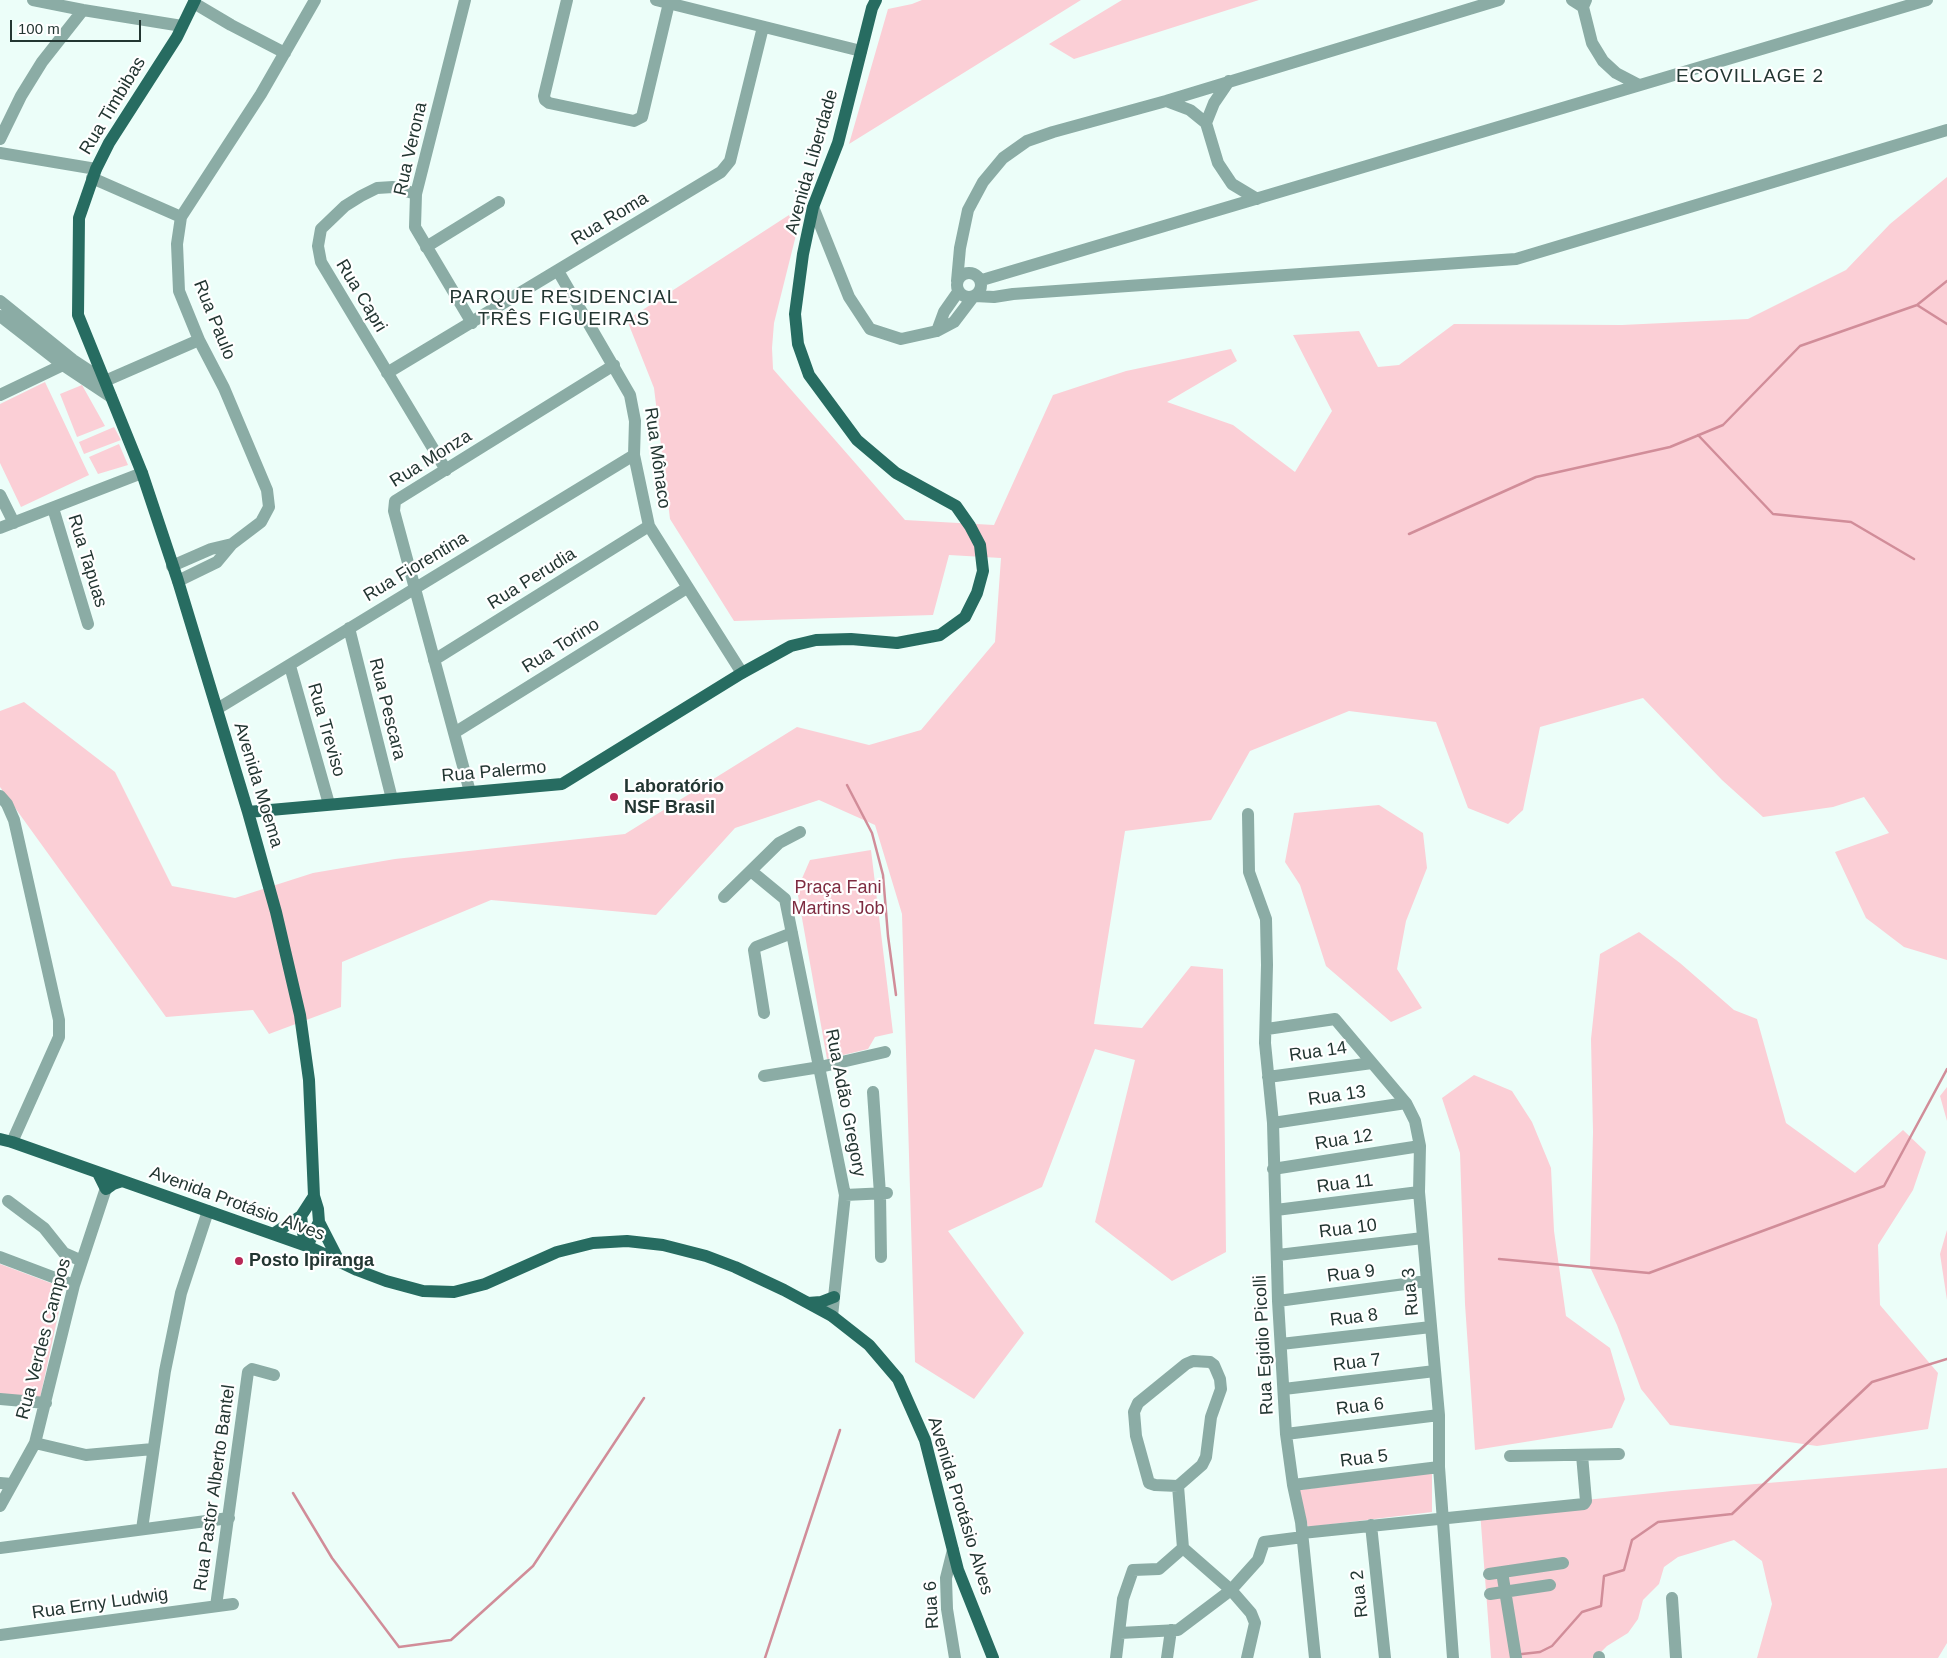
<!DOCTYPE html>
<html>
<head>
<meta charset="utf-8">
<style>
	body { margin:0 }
	#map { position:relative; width:1947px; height:1658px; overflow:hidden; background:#ecfef9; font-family:Arial,sans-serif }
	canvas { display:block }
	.scale { position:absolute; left:10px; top:20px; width:131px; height:22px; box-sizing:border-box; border:2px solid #233632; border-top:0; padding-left:6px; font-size:15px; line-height:18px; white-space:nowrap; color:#233632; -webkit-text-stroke:4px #fff; paint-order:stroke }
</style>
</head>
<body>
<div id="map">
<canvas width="1947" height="1658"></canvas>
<div class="scale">100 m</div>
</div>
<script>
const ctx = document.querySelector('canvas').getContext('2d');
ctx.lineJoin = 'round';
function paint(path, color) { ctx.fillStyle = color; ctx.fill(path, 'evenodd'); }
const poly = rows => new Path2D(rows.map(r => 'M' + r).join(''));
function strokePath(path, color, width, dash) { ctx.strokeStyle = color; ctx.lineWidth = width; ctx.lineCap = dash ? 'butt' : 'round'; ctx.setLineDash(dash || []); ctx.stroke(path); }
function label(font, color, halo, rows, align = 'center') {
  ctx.font = font + ' Arial,sans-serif'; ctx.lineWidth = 4.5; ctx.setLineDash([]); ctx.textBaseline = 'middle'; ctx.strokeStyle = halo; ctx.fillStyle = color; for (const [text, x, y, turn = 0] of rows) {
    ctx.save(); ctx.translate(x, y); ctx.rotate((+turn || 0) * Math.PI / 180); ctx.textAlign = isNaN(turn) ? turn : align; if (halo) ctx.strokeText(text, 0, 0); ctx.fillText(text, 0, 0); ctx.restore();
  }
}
paint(poly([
	[922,0,1081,0,849,144,888,9,912,4],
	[1122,0,1259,0,1074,59,1049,44],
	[1947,177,1947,960,1904,947,1866,918,1835,852,1889,833,1864,797,1833,807,1763,817,1722,780,1643,698,1540,727,1523,810,1508,824,1468,808,1436,722,1349,711,1250,751,1211,820,1125,831,1094,1024,1142,1028,1191,966,1223,969,1226,1252,1172,1281,1095,1222,1135,1060,1095,1049,1042,1187,948,1231,1024,1333,974,1399,915,1362,902,914,875,825,819,800,735,828,656,915,491,900,342,962,341,1007,269,1034,253,1010,166,1017,0,787,0,711,24,702,115,772,172,886,235,898,313,873,395,859,625,834,797,727,869,745,921,730,995,642,1001,558,949,555,933,615,734,621,670,519,654,388,627,320,789,215,796,235,774,323,772,348,773,369,905,520,994,525,1053,395,1126,371,1231,349,1237,361,1167,402,1233,425,1295,472,1332,411,1293,335,1359,331,1378,367,1399,365,1454,324,1622,325,1748,319,1846,270,1890,224],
	[45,382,89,475,21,507,0,463,0,404],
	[82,385,105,426,77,437,60,394],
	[114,427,121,440,84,454,79,442],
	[119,444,128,465,98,474,89,457],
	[1379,805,1423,833,1427,868,1406,921,1397,969,1422,1008,1391,1022,1326,966,1300,885,1285,862,1294,813],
	[871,850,893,1033,875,1037,868,1049,827,1059,797,890,810,860],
	[1639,932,1680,963,1734,1010,1757,1019,1786,1123,1855,1173,1903,1130,1926,1152,1913,1190,1878,1245,1880,1305,1938,1373,1928,1429,1817,1446,1670,1425,1641,1389,1617,1325,1590,1267,1593,1132,1591,1039,1600,954],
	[1474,1075,1512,1091,1532,1122,1551,1168,1554,1231,1566,1316,1610,1348,1625,1399,1612,1428,1475,1450,1465,1304,1460,1153,1442,1098],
	[1947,1087,1947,1121,1940,1096],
	[1947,1230,1947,1300,1940,1254],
	[0,1264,64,1288,40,1398,0,1395],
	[1947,1468,1947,1643,1938,1658,1757,1658,1772,1604,1762,1561,1734,1540,1678,1557,1664,1567,1659,1584,1643,1600,1638,1619,1628,1633,1607,1646,1595,1658,1491,1658,1480,1511,1672,1491],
	[1432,1473,1432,1512,1308,1527,1299,1490]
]), '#fbcfd6');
strokePath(poly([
	[1917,305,1947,324],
	[1698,435,1773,514,1851,522,1914,559],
	[1409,534,1536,477,1670,447,1723,425,1800,346,1917,305,1947,281],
	[847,785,872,833,883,875,888,936,896,995],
	[1499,1259,1649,1273,1884,1186,1947,1069],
	[293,1493,332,1558,399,1647,451,1640,533,1566,644,1398],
	[1522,1654,1540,1652,1552,1646,1582,1612,1601,1606,1604,1576,1624,1570,1632,1540,1658,1522,1732,1514,1872,1382,1947,1359],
	[765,1658,840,1430]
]), '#d18d99', 2.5);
strokePath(poly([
	[33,0,83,10,182,26],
	[465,0,416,194,415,227,472,323],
	[567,0,544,96,545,100,549,103,634,121,642,117,669,3],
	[656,0,861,51],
	[1572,0,1583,7],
	[1586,0,1583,7,1592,43,1603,61,1616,73,1639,85],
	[194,3,231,25,285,53],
	[1229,81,1214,103,1206,123,1218,163,1232,184,1257,199],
	[1166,101,1190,110,1206,123],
	[0,139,21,96,42,62,83,10],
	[0,153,96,169],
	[92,178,181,217],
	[416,194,393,187,377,188,361,196,345,206,321,229,318,246,321,262,446,470],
	[813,207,849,297,870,329,901,339,937,331,954,322,973,297],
	[426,247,499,202],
	[558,271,630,395,635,421,634,455,649,526,742,673],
	'957 285a12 12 0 1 1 24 0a12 12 0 1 1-24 0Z',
	[982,280,1927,0],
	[957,281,960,248,968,210,983,182,1003,158,1027,141,1053,132,1166,101,1499,0],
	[975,296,994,297,1013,294,1516,259,1947,130],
	[0,301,73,360,105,381,199,340],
	[0,316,63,365,111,397],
	[937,331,944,312,958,292],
	[387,373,721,172,730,161,763,27],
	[0,395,69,362],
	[0,495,14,523],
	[53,508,88,624],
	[0,528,142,473],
	[172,566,211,549,232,544,261,522,269,507,267,490,224,388,199,340,179,291,177,244,181,217,261,94,315,0],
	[178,581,217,562,232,544],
	[349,628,392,799],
	[434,660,649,526],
	[290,666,329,804],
	[217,709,634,455],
	[454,733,687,588],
	[470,792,394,511,395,501,614,365],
	[0,796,7,804,14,820,59,1020,59,1037,12,1142],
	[1248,814,1249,872,1266,919,1267,965,1265,1043,1273,1123,1278,1301,1286,1434,1293,1485,1301,1522,1315,1658],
	[751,871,785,899,845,1195,832,1316],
	[724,897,779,843,800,832],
	[764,1013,754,950,756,947,792,933],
	[1267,1029,1335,1019,1406,1103,1415,1121,1420,1146,1419,1192,1439,1415,1439,1467,1453,1658],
	[764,1076,820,1067,885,1052],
	[1268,1077,1372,1063],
	[873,1092,880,1194,881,1257],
	[1273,1123,1406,1103],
	[1273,1169,1420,1146],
	[845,1195,887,1193],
	[8,1201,44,1228,64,1253,82,1261],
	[1276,1210,1419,1192],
	[1278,1255,1423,1238],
	[0,1257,74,1285],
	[1278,1301,1427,1281],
	[1281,1344,1431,1327],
	[1284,1389,1435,1371],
	[0,1399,46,1403],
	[1286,1434,1439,1415],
	[35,1443,86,1455,153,1449],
	[1510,1456,1619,1454],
	[0,1483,12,1484],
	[1293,1485,1439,1467],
	[1178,1486,1155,1485,1149,1483,1136,1436,1134,1412,1138,1403,1186,1364,1193,1361,1210,1362,1214,1365,1220,1379,1221,1389,1211,1417,1206,1457,1202,1465,1178,1486,1183,1548,1231,1590,1251,1613,1255,1623,1247,1658],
	[0,1506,35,1443,74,1285,109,1179],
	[1371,1525,1385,1658],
	[142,1529,165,1371,181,1293,208,1211],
	[1302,1533,1584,1504,1586,1501,1582,1455],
	[0,1548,229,1518],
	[953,1550,946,1578,947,1609,955,1658],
	[1502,1572,1516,1658],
	[1489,1574,1563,1563],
	[1490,1594,1550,1585],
	[1672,1598,1676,1658],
	[216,1606,248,1372,252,1369,274,1375],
	[1120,1633,1178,1630,1231,1590,1258,1560,1264,1542,1303,1537],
	[0,1635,233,1604],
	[1599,1657,1599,1658],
	[1116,1658,1123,1599,1133,1570,1159,1569,1183,1548],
	[1167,1658,1171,1630]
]), '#8baca5', 12);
strokePath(poly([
	[195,0,177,37,109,143,96,169,79,218,78,315,142,473,178,581,248,812,276,912,300,1015,309,1080,314,1196,318,1209,319,1222,307,1246],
	[248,812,562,784,742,673,791,646,816,640,851,639,897,643,940,635,965,617,977,593,983,571,980,545,970,526,956,506,896,473,857,440,809,375,798,344,795,314,803,254,813,207,838,143,872,8,876,0],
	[0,1139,12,1142,307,1246,357,1270,386,1281,423,1291,454,1292,485,1284,557,1252,593,1243,627,1241,663,1245,706,1256,735,1267,784,1290,832,1316,869,1345,898,1379,925,1440,958,1570,993,1658],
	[98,1173,106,1189,113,1184,122,1181],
	[319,1222,339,1261],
	[273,1234,301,1216],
	[307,1246,303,1233,301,1216,314,1196],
	[808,1303,821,1302,834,1297]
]), '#276c61', 12);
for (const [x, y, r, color] of [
	[614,797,5,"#b72856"],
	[239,1261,5,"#b72856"]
]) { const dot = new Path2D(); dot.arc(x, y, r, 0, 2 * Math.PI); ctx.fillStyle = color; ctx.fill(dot); strokePath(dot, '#fff', 2); }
label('18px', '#233632', '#fff', [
	["Rua Timbibas",113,106,-59],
	["Rua Verona",411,149,-77],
	["Avenida Liberdade",812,162,-74],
	["Rua Roma",610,219,-31],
	["Rua Capri",361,296,59],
	["Rua Paulo",214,320,68],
	["Rua Mônaco",657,458,82],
	["Rua Monza",431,459,-32],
	["Rua Tapuas",87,561,73],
	["Rua Fiorentina",416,567,-31],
	["Rua Perudia",532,579,-32],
	["Rua Torino",561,646,-32],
	["Rua Pescara",387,709,76],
	["Rua Treviso",326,730,74],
	["Rua Palermo",494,772,-5],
	["Avenida Moema",258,785,73],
	["Rua 14",1318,1052,-8],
	["Rua 13",1337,1096,-8],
	["Rua Adão Gregory",845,1103,79],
	["Rua 12",1344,1140,-9],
	["Rua 11",1345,1184,-7],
	["Avenida Protásio Alves",237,1204,20],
	["Rua 10",1348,1229,-7],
	["Rua 9",1351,1274,-7],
	["Rua 3",1411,1292,-95],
	["Rua 8",1354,1318,-7],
	["Rua Verdes Campos",44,1339,-75],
	["Rua Egidio Picolli",1264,1345,-93],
	["Rua 7",1357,1363,-7],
	["Rua 6",1360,1407,-7],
	["Rua 5",1364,1459,-7],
	["Rua Pastor Alberto Bantel",215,1488,-82],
	["Avenida Protásio Alves",960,1506,73],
	["Rua 2",1360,1594,-96],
	["Rua Erny Ludwig",100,1604,-8],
	["Rua 6",932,1605,-93]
]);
label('bold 18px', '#233632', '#fff', [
	["Laboratório",624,787],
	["NSF Brasil",624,808],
	["Posto Ipiranga",249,1261]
], 'left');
label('18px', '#7e2c41', '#fff', [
	["Praça Fani",838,888],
	["Martins Job",838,909]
]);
ctx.letterSpacing = '1px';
label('19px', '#233632', '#fff', [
	["ECOVILLAGE 2",1750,77],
	["PARQUE RESIDENCIAL",564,298],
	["TRÊS FIGUEIRAS",564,320]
]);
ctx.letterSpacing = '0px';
</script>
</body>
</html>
